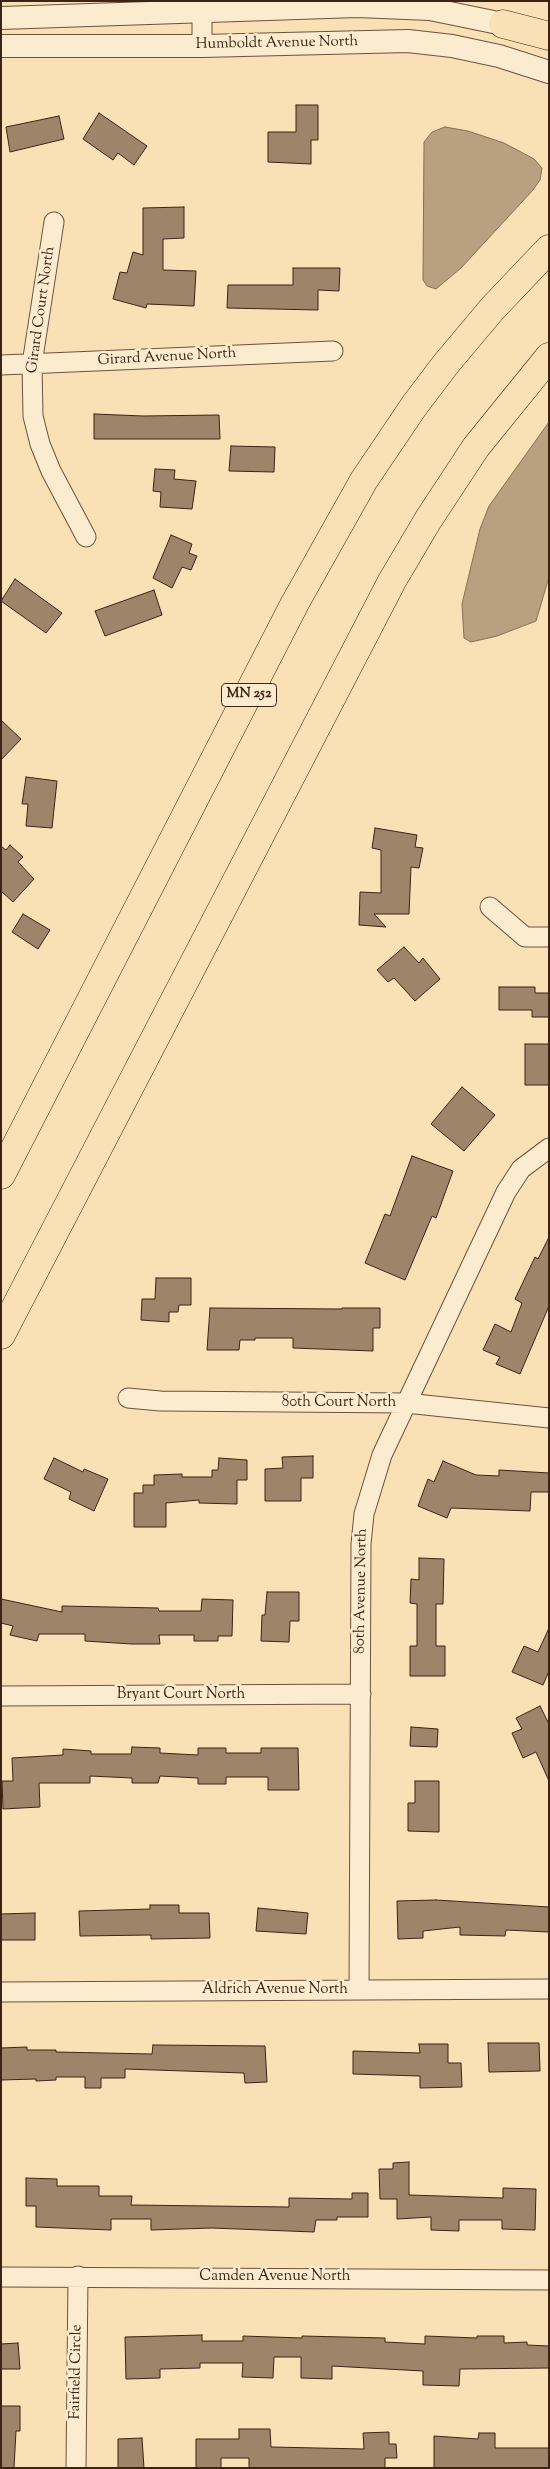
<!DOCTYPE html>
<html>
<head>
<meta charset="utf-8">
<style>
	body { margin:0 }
	#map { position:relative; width:550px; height:2469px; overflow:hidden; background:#f9e0b5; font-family:"Sorts Mill Goudy",serif }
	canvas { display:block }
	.frame { position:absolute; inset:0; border:2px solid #3c2317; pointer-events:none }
</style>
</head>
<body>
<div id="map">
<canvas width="550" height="2469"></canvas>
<div class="frame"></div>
</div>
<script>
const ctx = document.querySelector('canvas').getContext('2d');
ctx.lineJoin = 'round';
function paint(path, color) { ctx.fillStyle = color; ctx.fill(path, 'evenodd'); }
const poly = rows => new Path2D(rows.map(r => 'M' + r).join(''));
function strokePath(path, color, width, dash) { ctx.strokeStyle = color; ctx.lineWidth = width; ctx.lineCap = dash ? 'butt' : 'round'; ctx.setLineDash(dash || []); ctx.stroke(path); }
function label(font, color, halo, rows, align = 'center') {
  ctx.font = font + ' "Sorts Mill Goudy",serif'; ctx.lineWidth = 5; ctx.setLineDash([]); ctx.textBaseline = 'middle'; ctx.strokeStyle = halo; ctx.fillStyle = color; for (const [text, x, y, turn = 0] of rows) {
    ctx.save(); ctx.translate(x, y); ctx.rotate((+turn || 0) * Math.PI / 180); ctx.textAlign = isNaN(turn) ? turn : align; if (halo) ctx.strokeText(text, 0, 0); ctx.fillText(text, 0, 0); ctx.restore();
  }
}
const water = poly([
	[445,127,468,131,504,143,534,159,542,168,540,180,533,190,461,268,436,289,427,286,423,280,424,142,432,132,445,127],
	[549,422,549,577,536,621,497,636,471,642,464,638,462,604,480,529,489,506,549,422]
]);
paint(water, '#b9a07f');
strokePath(water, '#876e55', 1);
const building = poly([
	[296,105,318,105,318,140,311,140,311,164,268,162,268,132,296,132,296,105],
	[99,113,147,146,134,165,118,153,113,160,83,139,99,113],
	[59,116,64,139,10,152,6,127,59,116],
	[184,207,184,238,163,239,163,270,196,271,194,306,147,304,146,308,113,299,120,272,127,273,133,252,143,255,143,208,184,207],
	[293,268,340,268,339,291,318,290,318,310,227,308,228,285,293,285,293,268],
	[94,414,143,416,219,415,220,439,94,439,94,414],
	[231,446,275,447,274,472,229,471,231,446],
	[155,469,175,470,174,479,196,481,192,509,160,507,161,492,153,491,155,469],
	[171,535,192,544,189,553,197,556,191,570,182,567,172,588,153,578,171,535],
	[15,579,62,613,46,633,1,601,15,579],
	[154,590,162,615,105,636,95,611,154,590],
	[1,720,21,739,1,760,1,720],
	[26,777,57,781,52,828,26,826,28,804,22,804,26,777],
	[375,828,417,835,415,847,423,848,419,868,411,867,409,914,374,914,386,927,359,925,360,892,381,893,381,850,372,848,375,828],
	[10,845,23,857,18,862,34,879,13,902,1,891,1,846,6,850,10,845],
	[23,914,50,930,38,949,12,932,23,914],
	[404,947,419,963,423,958,440,979,415,1001,394,978,388,982,377,970,404,947],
	[499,987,535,987,535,993,549,993,549,1017,532,1017,532,1010,499,1010,499,987],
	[525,1044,549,1044,549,1085,525,1085,525,1044],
	[462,1087,495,1115,464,1151,431,1124,462,1087],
	[412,1156,453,1171,436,1218,432,1216,405,1280,365,1263,385,1214,390,1216,412,1156],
	[549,1237,549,1306,520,1374,496,1364,500,1357,483,1350,495,1324,511,1332,522,1303,515,1299,535,1257,538,1259,549,1237],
	[156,1278,191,1278,191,1305,179,1305,178,1312,169,1312,169,1322,141,1320,142,1299,155,1299,156,1278],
	[210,1308,342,1309,342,1308,380,1308,380,1328,373,1328,373,1351,293,1348,293,1338,255,1338,255,1340,240,1340,239,1350,207,1350,210,1308],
	[313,1456,313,1478,301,1478,301,1501,265,1501,265,1469,283,1468,282,1457,313,1456],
	[54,1458,83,1472,84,1469,108,1479,94,1511,69,1499,71,1492,44,1479,54,1458],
	[219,1458,247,1460,247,1480,237,1480,237,1504,199,1503,199,1500,166,1503,166,1527,134,1527,134,1493,143,1493,143,1485,154,1485,154,1475,182,1474,182,1477,212,1477,212,1470,218,1470,219,1458],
	[443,1461,476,1475,499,1476,499,1470,549,1473,549,1492,531,1492,530,1511,451,1508,447,1518,418,1506,428,1479,434,1482,443,1461],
	[419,1558,444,1559,443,1604,436,1604,436,1646,445,1646,445,1676,410,1676,410,1646,417,1646,417,1604,410,1603,411,1579,419,1580,419,1558],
	[267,1592,299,1592,299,1621,290,1621,289,1642,261,1641,262,1615,265,1615,267,1592],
	[1,1599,62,1612,62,1606,158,1608,159,1611,201,1611,202,1599,233,1600,232,1636,218,1636,218,1641,194,1641,194,1635,159,1635,160,1644,132,1644,85,1641,85,1634,39,1634,37,1641,10,1635,13,1626,1,1623,1,1599],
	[549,1628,549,1671,543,1685,512,1672,524,1646,538,1652,549,1628],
	[540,1706,549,1724,549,1781,536,1752,523,1758,512,1733,522,1729,516,1718,540,1706],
	[411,1727,438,1729,437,1747,410,1746,411,1727],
	[132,1747,160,1748,160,1753,198,1755,198,1748,226,1748,226,1753,261,1753,261,1748,298,1748,299,1790,268,1790,268,1777,226,1777,226,1784,198,1784,198,1778,160,1776,158,1783,132,1783,132,1778,90,1776,90,1783,39,1783,40,1807,3,1809,2,1781,13,1781,12,1758,63,1755,63,1749,91,1751,91,1754,131,1754,132,1747],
	[415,1781,439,1781,439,1832,408,1831,408,1803,415,1803,415,1781],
	[436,1900,549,1907,549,1932,506,1930,505,1936,460,1935,460,1927,423,1931,423,1938,398,1939,397,1901,436,1900],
	[150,1905,179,1905,179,1913,209,1913,210,1938,151,1939,151,1935,80,1936,79,1911,150,1909,150,1905],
	[258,1908,308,1913,306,1934,256,1931,258,1908],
	[35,1913,35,1940,1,1940,1,1914,35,1913],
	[488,2043,539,2043,540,2071,489,2072,488,2043],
	[419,2044,448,2044,448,2063,461,2063,462,2087,420,2088,420,2076,353,2074,353,2051,420,2053,419,2044],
	[153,2045,265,2046,267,2082,245,2083,244,2073,125,2069,125,2078,101,2078,101,2088,85,2088,85,2077,56,2077,56,2080,36,2081,36,2079,1,2080,1,2048,27,2047,27,2050,56,2050,56,2052,152,2054,153,2045],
	[409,2162,409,2195,503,2198,503,2188,536,2189,535,2230,502,2229,502,2220,459,2220,459,2231,431,2230,431,2217,397,2219,397,2199,380,2199,379,2169,393,2169,393,2163,409,2162],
	[26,2178,57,2179,57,2186,99,2186,99,2196,132,2196,131,2205,289,2207,289,2198,352,2199,352,2193,368,2193,368,2217,337,2217,337,2220,316,2220,314,2232,212,2228,151,2230,151,2219,111,2219,111,2230,36,2227,36,2206,26,2206,26,2178],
	[202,2335,202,2341,243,2341,243,2336,302,2338,302,2336,385,2338,385,2342,425,2344,425,2336,477,2338,477,2336,504,2336,504,2343,527,2342,527,2345,549,2346,549,2368,460,2369,459,2386,423,2385,423,2371,332,2366,332,2379,301,2378,301,2357,274,2357,273,2378,242,2377,243,2363,200,2363,200,2368,160,2369,160,2378,126,2379,125,2337,202,2335],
	[18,2343,20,2369,1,2369,1,2344,18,2343],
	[1,2406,20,2406,20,2431,16,2431,14,2468,1,2468,1,2406],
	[239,2429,270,2429,271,2447,364,2449,363,2433,389,2432,389,2444,396,2444,397,2458,385,2458,385,2468,249,2468,249,2458,221,2458,221,2468,196,2468,196,2439,239,2439,239,2429],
	[479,2433,495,2433,495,2448,549,2448,549,2468,434,2468,434,2436,478,2439,479,2433],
	[142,2438,144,2468,118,2468,118,2439,142,2438]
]);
paint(building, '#9e8569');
strokePath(building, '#3c2317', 1);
const minor = poly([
	[202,1,202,46],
	[54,222,32,364,33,416,40,444,51,471,86,537],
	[1,365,333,351],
	[490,907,525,937,549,937],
	[128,1398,160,1401,406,1403,549,1418],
	[1,1696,361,1694],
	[359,1990,361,1544,364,1514,382,1455,506,1192,521,1169,549,1148],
	[1,1992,549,1989],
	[1,2277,549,2280],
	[76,2468,78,2276]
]);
const tertiary = poly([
	[1,18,357,6,430,9,503,24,518,30],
	[1,46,202,46,408,41,452,46,499,56,549,72]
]);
const trunk = poly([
	[503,24,549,36],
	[1,1175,295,603,364,480,414,406,445,365,492,309,549,249],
	[1,1335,392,581,428,520,476,447,549,357]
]);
strokePath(minor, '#6b523e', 21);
strokePath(tertiary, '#6b523e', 24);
strokePath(trunk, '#3c2317', 29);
strokePath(minor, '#fbebcf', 19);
strokePath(tertiary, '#fbebcf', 22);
strokePath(trunk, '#f9e0b5', 28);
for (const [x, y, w] of [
	[249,695,55]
]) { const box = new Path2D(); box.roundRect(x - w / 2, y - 11.5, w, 23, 4); ctx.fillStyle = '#fbebcf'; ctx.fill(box); strokePath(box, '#3c2317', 1); }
label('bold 14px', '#3c2317', null, [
	["MN 252",249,695]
]);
label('15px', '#3c2317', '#fbebcf', [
	["Humboldt Avenue North",277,44,-1],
	["Girard Court North",42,310,-82],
	["Girard Avenue North",167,358,-3],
	["80th Court North",339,1403],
	["80th Avenue North",362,1591,-89],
	["Bryant Court North",181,1695],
	["Aldrich Avenue North",275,1990],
	["Camden Avenue North",275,2277],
	["Fairfield Circle",77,2372,-89]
]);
</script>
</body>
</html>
